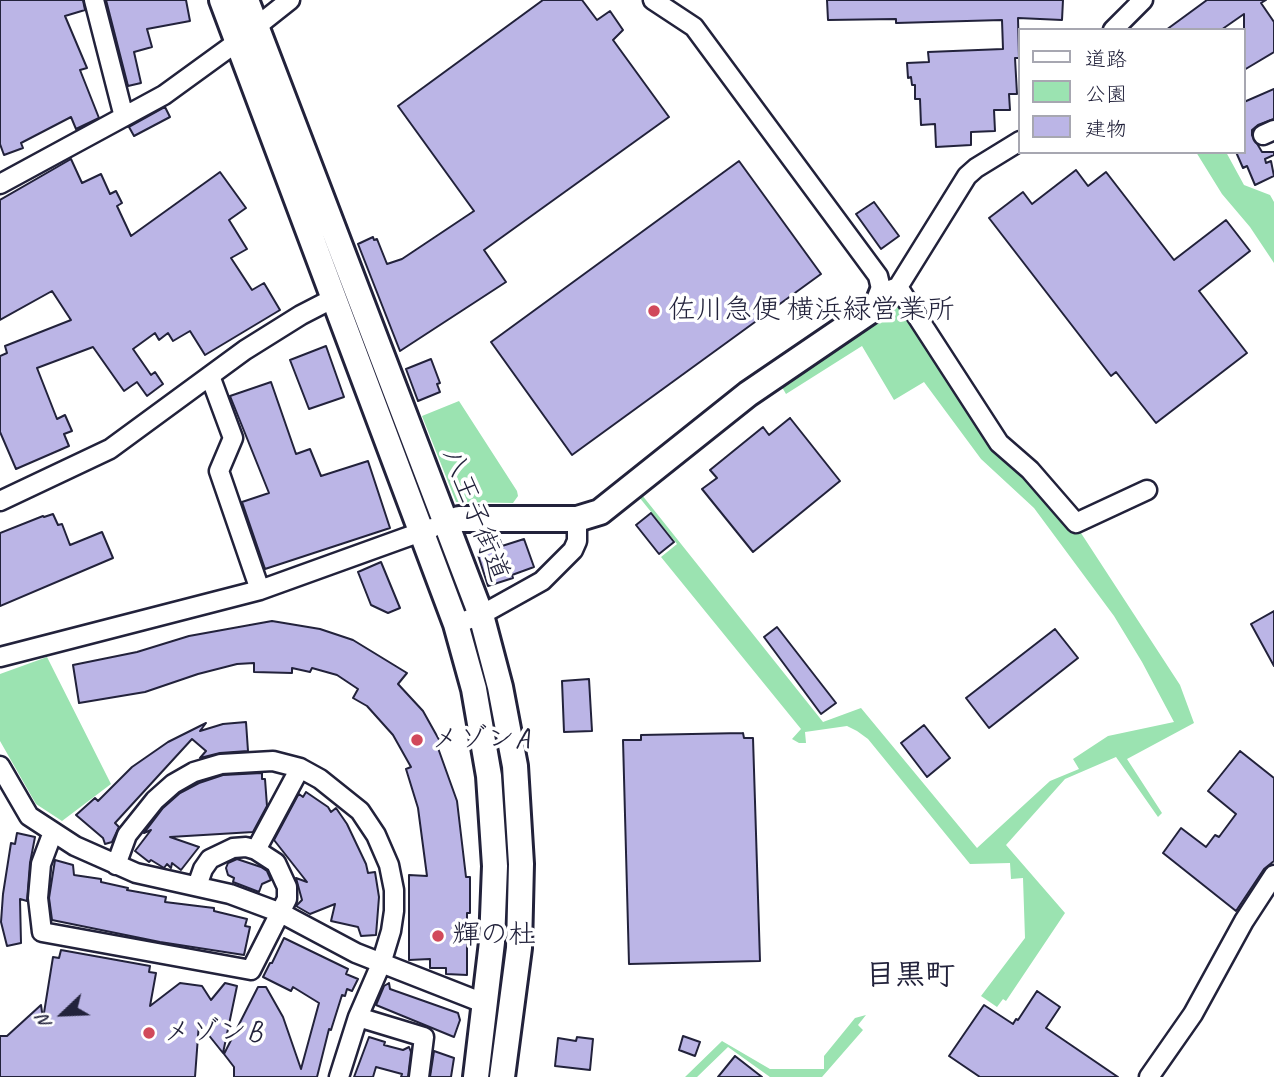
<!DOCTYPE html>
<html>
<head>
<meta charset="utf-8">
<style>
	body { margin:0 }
	#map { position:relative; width:1274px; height:1077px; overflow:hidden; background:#fff; font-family:Caveat,"Klee One",sans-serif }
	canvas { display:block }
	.legend { position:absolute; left:1018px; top:28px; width:228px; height:126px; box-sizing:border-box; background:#fff; border:2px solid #a7a7b1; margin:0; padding:9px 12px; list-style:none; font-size:21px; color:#22223b }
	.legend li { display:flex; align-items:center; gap:14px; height:35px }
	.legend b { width:35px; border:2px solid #a7a7b1 }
	.north { position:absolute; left:28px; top:979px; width:70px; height:70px; -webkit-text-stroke:5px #fff; paint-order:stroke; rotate:247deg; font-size:19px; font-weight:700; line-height:28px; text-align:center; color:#22223b }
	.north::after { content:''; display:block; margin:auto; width:24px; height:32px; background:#22223b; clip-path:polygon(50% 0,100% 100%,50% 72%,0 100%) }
</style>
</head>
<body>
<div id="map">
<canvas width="1274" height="1077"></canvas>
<ul class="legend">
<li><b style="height:9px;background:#fff"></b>道路</li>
<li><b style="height:19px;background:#9be3b1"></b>公園</li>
<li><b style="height:19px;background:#bbb5e6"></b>建物</li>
</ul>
<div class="north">N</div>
</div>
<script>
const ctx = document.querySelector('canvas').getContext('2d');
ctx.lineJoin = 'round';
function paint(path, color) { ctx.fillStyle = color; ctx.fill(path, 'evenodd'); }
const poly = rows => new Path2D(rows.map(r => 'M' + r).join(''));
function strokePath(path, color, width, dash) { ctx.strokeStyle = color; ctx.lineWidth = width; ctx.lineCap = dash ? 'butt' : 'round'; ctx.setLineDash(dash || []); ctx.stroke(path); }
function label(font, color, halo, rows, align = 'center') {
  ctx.font = font + ' Caveat,"Klee One",sans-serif'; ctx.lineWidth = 7; ctx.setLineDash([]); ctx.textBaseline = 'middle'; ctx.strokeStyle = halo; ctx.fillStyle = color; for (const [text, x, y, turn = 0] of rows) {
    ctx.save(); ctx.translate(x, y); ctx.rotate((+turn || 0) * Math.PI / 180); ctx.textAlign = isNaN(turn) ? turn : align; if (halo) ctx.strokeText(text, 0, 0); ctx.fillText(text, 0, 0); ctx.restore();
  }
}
paint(poly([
	[1196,152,1226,152,1244,185,1270,195,1274,202,1274,263,1250,227,1222,194],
	[896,298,1026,477,1072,532,1079,530,1180,685,1194,723,1127,759,1162,813,1158,817,1116,757,1065,779,1006,845,1065,913,1006,1001,1003,999,997,1007,981,996,1025,938,1023,878,1011,879,1010,863,970,864,868,739,857,731,847,726,805,732,806,743,799,743,792,739,801,729,661,557,677,544,639,497,642,495,823,722,861,708,977,848,1050,781,1079,769,1073,759,1108,736,1174,722,1142,662,1114,616,1034,508,981,459,924,382,894,400,862,346,786,394,779,382,870,322],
	[459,401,517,491,518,496,513,503,456,502,422,416],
	[47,657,111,784,62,821,36,804,0,741,0,674],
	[866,1015,858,1025,863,1030,822,1077,770,1077,728,1047,697,1077,685,1077,722,1041,770,1069,824,1069,824,1056,855,1018]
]), '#9be3b1');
const building = poly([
	[0,0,83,0,85,10,65,16,87,68,80,70,99,118,76,129,71,117,21,143,23,148,4,155,0,144,0,0],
	[106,0,186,0,190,21,147,29,152,47,134,52,141,83,128,86,106,0],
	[543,0,582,0,597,20,610,11,623,30,613,40,669,117,484,250,506,282,400,351,358,244,373,237,374,240,377,239,387,264,402,259,474,211,398,106,543,0],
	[827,0,1063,0,1062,20,1018,18,1019,58,1015,58,1017,94,1009,94,1010,110,994,110,995,131,971,132,971,145,936,147,935,124,921,125,920,99,915,99,915,85,912,85,911,77,908,78,907,63,929,62,928,52,1003,49,1002,20,896,23,896,19,828,20,827,0],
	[1207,0,1266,0,1261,3,1274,22,1274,52,1244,70,1244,14,1221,30,1166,30,1207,0],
	[1274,89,1274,119,1258,125,1252,130,1252,135,1262,152,1274,152,1274,155,1265,159,1266,163,1271,161,1274,176,1255,185,1247,166,1243,168,1236,152,1244,152,1244,102,1274,89],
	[165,107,170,117,134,136,129,127,165,107],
	[71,159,82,183,101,174,110,194,116,191,122,203,117,206,131,236,220,172,246,208,229,220,247,249,231,258,252,290,264,283,280,310,205,355,190,331,173,341,168,333,159,340,155,333,133,349,151,375,155,372,163,384,147,396,137,382,124,391,93,347,37,368,57,419,65,415,72,431,64,434,69,446,16,469,0,432,0,356,7,353,5,346,71,320,52,291,0,320,0,200,71,159],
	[739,161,821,274,572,455,491,342,739,161],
	[1076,170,1088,186,1106,172,1174,260,1226,220,1250,251,1199,291,1247,353,1156,423,1116,372,1111,376,989,218,1023,192,1032,204,1076,170],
	[874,202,899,236,881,249,856,214,874,202],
	[326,346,344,397,309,409,290,360,326,346],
	[431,359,440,383,437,384,440,392,418,401,406,369,431,359],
	[271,382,296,454,310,449,321,476,368,461,390,528,265,569,242,502,269,493,230,396,271,382],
	[790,418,840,481,753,552,702,489,717,478,710,470,763,427,769,435,790,418],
	[651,513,674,542,659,554,636,525,651,513],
	[53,514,58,525,62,524,70,545,102,532,113,558,0,606,0,533,43,516,44,517,53,514],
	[524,539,534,567,512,575,513,578,488,586,478,555,500,540,502,546,524,539],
	[381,562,400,608,388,613,371,605,358,572,381,562],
	[1274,611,1274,666,1251,624,1274,611],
	[272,621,320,629,353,640,407,673,398,684,423,711,442,745,438,748,457,801,466,877,470,877,470,913,467,913,467,975,446,974,446,968,430,968,430,959,409,960,409,875,427,876,418,808,406,769,411,767,393,735,367,706,353,698,358,689,337,675,312,668,310,672,292,668,292,673,254,672,254,663,237,664,198,674,145,692,79,703,73,665,137,652,189,636,272,621],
	[777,627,836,703,821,714,764,637,777,627],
	[1055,629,1078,658,989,728,966,698,1055,629],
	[589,679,592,731,564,732,562,681,589,679],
	[246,722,248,751,220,753,200,758,206,751,192,739,115,823,119,827,112,842,105,844,103,838,76,815,95,798,98,801,132,767,168,742,206,723,200,731,223,724,246,722],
	[924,725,950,758,927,777,901,743,924,725],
	[743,733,744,738,753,738,760,961,629,964,623,740,641,740,641,735,743,733],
	[1240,751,1274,778,1274,861,1264,869,1236,911,1163,853,1181,828,1206,847,1215,835,1219,837,1236,814,1208,791,1240,751],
	[262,773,262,779,265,779,267,806,253,832,170,837,199,847,181,870,172,863,171,868,167,864,164,868,151,860,149,862,135,851,151,830,144,833,163,808,180,793,199,783,223,775,262,773],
	[306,792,328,807,331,812,336,808,347,824,366,864,368,873,375,872,379,897,376,935,361,936,358,927,331,921,335,904,310,914,296,906,302,900,296,878,307,882,274,840,297,797,299,794,303,797,306,792],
	[17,833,35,837,30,863,27,901,20,899,21,943,7,946,1,922,3,894,11,843,15,844,17,833],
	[237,859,261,867,267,871,271,880,262,884,259,892,233,882,234,878,228,875,226,868,228,863,237,859],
	[55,860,73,865,74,875,101,879,101,882,128,888,127,890,166,897,165,902,214,908,214,911,247,919,245,926,250,927,244,955,160,942,52,920,49,898,55,860],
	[284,938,348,969,346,974,358,979,352,991,347,989,345,996,342,995,331,1030,329,1029,317,1077,234,1077,234,1067,224,1054,258,987,266,987,283,1017,301,1069,319,1003,293,987,291,991,263,977,270,963,272,963,284,938],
	[61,950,150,966,149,972,156,973,150,1006,180,983,202,986,211,1000,225,983,237,986,223,1053,199,1023,195,1077,0,1077,0,1036,7,1036,41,1005,43,1019,53,957,59,958,61,950],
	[389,983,390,989,458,1013,460,1020,454,1037,376,1005,384,986,389,983],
	[1037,991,1060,1007,1046,1028,1118,1077,980,1077,949,1056,984,1005,1013,1024,1016,1019,1018,1020,1037,991],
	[683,1036,700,1042,695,1056,679,1050,683,1036],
	[369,1037,385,1042,384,1045,403,1050,409,1047,411,1052,408,1077,401,1077,402,1074,376,1067,373,1077,354,1077,369,1037],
	[577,1037,593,1039,590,1070,555,1066,558,1038,576,1041,577,1037],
	[434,1051,454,1058,451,1077,430,1077,434,1051],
	[735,1056,762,1077,718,1077,735,1056]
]);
paint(building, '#bbb5e6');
strokePath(building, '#22223b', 2);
const street = poly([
	[94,0,124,117],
	[653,0,694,27,878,276,882,293,898,287,967,176,976,168,1020,141],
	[1113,30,1143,0],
	[1263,135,1274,130],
	[0,184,164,95,237,42,290,0],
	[898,287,999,443,1030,470,1076,523,1147,490],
	[210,376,233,438,219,471,260,590],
	[0,501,110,449,245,350,301,315,334,298],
	[456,624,481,615,542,581,573,550,577,541,577,519],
	[0,657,260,590,432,528],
	[0,766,29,816,75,846,136,873,230,894,281,913,356,953,486,1004],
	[53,832,41,864,38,898,42,932,251,970,287,899,287,887,276,863,256,850,246,847,233,848,210,859,203,869,197,886],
	[256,850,300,768],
	[116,865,127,835,155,800,173,784,194,772,221,764,273,761,300,768,320,779,360,811,376,835,389,865,394,890,394,911,391,931,381,964,358,1017,339,1077],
	[358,1017,424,1037,419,1077],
	[1149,1077,1193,1014,1244,921,1274,875]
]);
const secondary = poly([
	[222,0,456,624,474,689,489,776,495,866,492,942,476,1077],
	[246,0,481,615,500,687,515,766,521,864,519,948,502,1077],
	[446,523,459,519,577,519,600,512,748,394,870,311,878,303,882,293]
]);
strokePath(street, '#22223b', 23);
strokePath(secondary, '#22223b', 30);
strokePath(street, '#fff', 18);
strokePath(secondary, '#fff', 24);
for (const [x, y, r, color] of [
	[654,311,7,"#d1495b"],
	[417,740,7,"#d1495b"],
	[438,936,7,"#d1495b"],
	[149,1033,7,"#d1495b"]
]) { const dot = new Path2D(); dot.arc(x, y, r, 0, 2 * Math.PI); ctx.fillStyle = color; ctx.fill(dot); strokePath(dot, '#fff', 2.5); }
label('28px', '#22223b', '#fff', [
	["佐川急便 横浜緑営業所",668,311],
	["メゾンA",431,740],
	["輝の杜",452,936],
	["メゾンB",163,1033]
], 'left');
label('28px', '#22223b', '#fff', [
	["八王子街道",475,515,69]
]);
label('bold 30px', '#22223b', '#fff', [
	["目黒町",910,976]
]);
</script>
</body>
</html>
